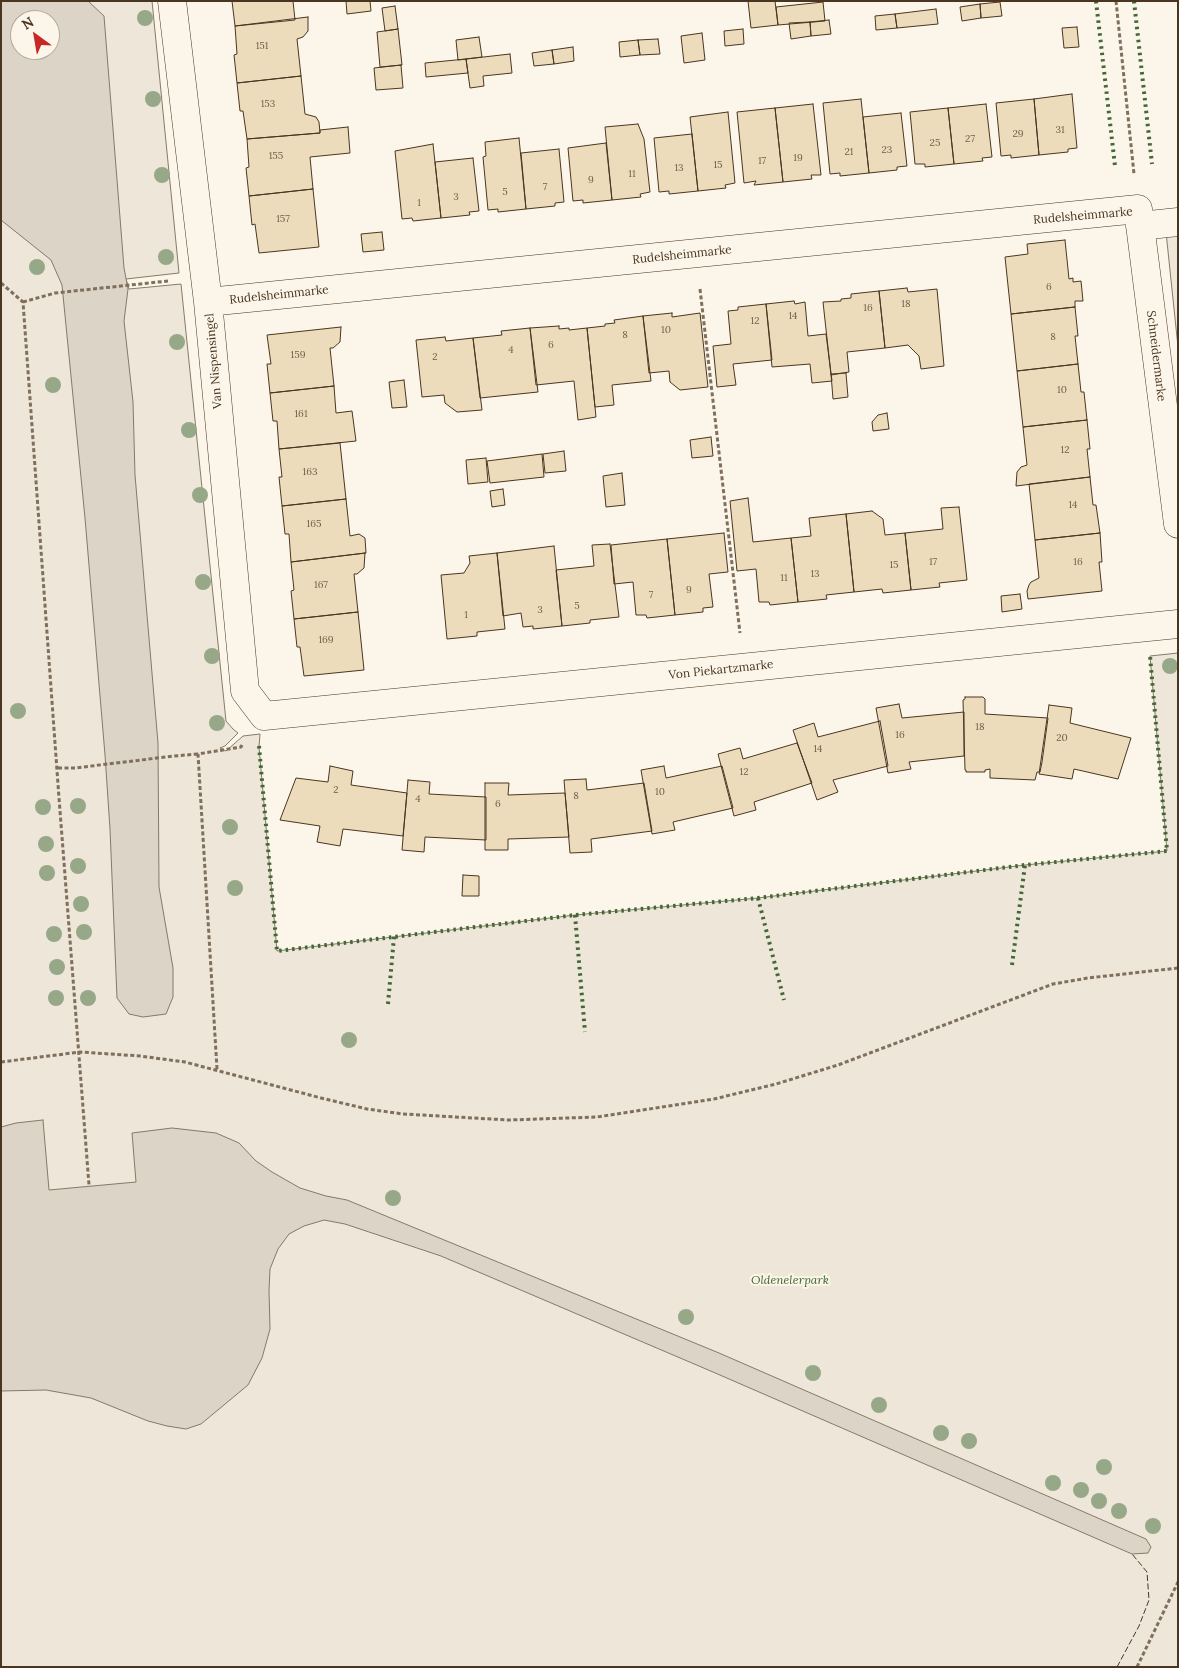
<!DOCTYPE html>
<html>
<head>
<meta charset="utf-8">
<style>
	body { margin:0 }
	#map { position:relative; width:1179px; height:1668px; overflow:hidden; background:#fbf6e9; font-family:Lora,serif }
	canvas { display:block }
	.frame { position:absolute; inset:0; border:2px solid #4a3520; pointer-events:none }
	.north { position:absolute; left:10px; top:10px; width:50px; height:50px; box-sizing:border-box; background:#fbf6e9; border:1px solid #b4a999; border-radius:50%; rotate:328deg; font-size:14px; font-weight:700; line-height:20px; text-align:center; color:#4a3520 }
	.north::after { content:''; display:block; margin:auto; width:18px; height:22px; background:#c62828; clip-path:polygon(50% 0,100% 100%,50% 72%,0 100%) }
</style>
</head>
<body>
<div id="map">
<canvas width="1179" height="1668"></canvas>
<div class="frame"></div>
<div class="north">N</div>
</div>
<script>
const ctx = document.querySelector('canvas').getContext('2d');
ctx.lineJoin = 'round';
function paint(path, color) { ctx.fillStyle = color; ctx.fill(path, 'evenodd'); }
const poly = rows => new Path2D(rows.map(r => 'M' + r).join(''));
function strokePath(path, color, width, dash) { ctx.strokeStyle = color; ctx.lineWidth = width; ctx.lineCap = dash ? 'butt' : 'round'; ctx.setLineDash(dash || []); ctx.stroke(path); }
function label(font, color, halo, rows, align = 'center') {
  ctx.font = font + ' Lora,serif'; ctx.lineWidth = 4; ctx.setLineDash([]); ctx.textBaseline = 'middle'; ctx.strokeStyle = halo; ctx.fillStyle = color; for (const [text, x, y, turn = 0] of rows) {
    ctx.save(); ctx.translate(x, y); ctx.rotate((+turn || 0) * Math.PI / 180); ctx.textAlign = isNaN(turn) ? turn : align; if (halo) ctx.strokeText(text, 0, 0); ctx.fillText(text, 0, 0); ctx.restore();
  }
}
const green = poly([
	[1,1,152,1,179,273,126,279,129,289,181,284,226,721,233,729,238,733,225,746,220,748,226,751,243,736,260,734,259,747,277,951,575,915,758,898,1025,865,1167,851,1150,656,1178,653,1178,1667,1,1667,1,1],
	[20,20,50,20,50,50,20,50,20,20],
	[1178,230,1178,347,1166,232,1178,230]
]);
paint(green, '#ede6d9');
strokePath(green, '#887966', 1);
const water = poly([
	[1,1,88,1,104,16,124,268,128,289,124,321,133,402,135,475,158,743,159,887,173,968,173,997,166,1014,143,1017,129,1014,117,998,110,829,105,755,85,518,62,285,51,260,1,220,1,1],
	[20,20,50,20,50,50,20,50,20,20],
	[43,1120,49,1190,136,1182,132,1133,172,1128,216,1133,239,1143,256,1161,272,1172,300,1188,326,1196,347,1200,719,1353,1146,1539,1151,1547,1148,1553,1132,1554,713,1372,441,1256,345,1224,324,1220,304,1226,289,1234,278,1249,270,1269,269,1291,270,1329,262,1358,248,1385,201,1424,186,1429,167,1426,148,1421,91,1398,46,1390,1,1391,1,1127,16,1123,43,1120]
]);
paint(water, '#dcd4c6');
strokePath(water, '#887966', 1);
const building = poly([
	[232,1,293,1,295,20,235,26,232,1],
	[346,1,370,1,371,11,347,14,346,1],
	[748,1,775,1,778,25,751,28,748,1],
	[823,2,825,21,778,25,776,7,823,2],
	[1000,2,1002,16,981,18,980,4,1000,2],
	[980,4,981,18,962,21,960,7,980,4],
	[395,6,398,29,385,31,382,8,395,6],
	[936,9,938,24,897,28,895,14,936,9],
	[895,14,897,28,876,30,875,16,895,14],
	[308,17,308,31,303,37,297,39,301,76,237,83,234,55,237,54,235,26,308,17],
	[829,20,831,34,811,36,810,22,829,20],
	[810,22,811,36,791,39,789,23,810,22],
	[1077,27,1079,47,1064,48,1062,28,1077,27],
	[398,29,402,65,380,67,377,32,398,29],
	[743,29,744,44,725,46,724,31,743,29],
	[702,33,705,60,684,63,681,36,702,33],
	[479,37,482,57,458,60,456,40,479,37],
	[658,39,660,54,640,55,638,40,658,39],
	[638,40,640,55,620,57,619,42,638,40],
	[573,47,574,61,554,64,552,50,573,47],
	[552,50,554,64,534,66,532,53,552,50],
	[510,54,512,73,483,76,484,86,470,88,466,59,510,54],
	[466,59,468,73,426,77,425,63,466,59],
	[401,65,403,88,376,90,374,68,401,65],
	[301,76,305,114,316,117,319,122,320,133,247,139,243,111,240,111,237,83,301,76],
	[1072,94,1077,148,1068,149,1068,152,1039,155,1034,99,1072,94],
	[861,99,869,173,840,176,840,173,830,174,823,103,861,99],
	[1034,99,1039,155,1011,158,1011,155,1001,156,996,103,1034,99],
	[813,104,821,175,811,175,812,179,783,182,775,108,813,104],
	[986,104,992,157,982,158,983,161,954,164,948,108,986,104],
	[775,108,783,182,754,185,756,181,744,183,737,112,775,108],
	[948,108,954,164,925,167,925,164,915,164,910,112,948,108],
	[728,112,735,183,725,185,726,188,698,191,690,117,728,112],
	[901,113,907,166,897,167,897,170,869,173,863,117,901,113],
	[638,124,644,139,650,192,640,194,641,197,612,200,605,127,638,124],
	[348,127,350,153,310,157,313,189,249,196,246,168,249,167,247,139,320,133,320,130,348,127],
	[692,134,698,191,669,194,669,191,659,192,654,138,692,134],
	[519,138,526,209,498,212,498,209,488,210,483,157,486,156,485,142,519,138],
	[606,143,612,200,583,203,583,200,573,201,568,148,606,143],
	[433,144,441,218,413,221,412,218,402,219,395,151,433,144],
	[559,149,564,202,555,203,555,206,526,209,521,153,559,149],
	[473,158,479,211,469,212,470,215,441,218,435,162,473,158],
	[313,189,319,247,259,253,255,224,252,225,249,196,313,189],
	[382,232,384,250,363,252,361,234,382,232],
	[1065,240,1069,279,1073,278,1073,282,1081,281,1083,301,1075,301,1075,307,1011,314,1005,257,1028,254,1027,244,1065,240],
	[907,288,908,292,937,289,944,366,921,369,919,356,908,345,885,348,879,291,907,288],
	[879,291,885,348,847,352,849,372,831,375,823,302,841,301,841,299,851,298,851,294,879,291],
	[794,301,795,304,805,302,808,336,826,334,832,381,812,383,810,364,772,367,766,304,794,301],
	[766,304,772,360,733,364,736,385,717,387,713,346,731,344,728,311,738,310,738,307,766,304],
	[1075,307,1078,336,1075,336,1078,364,1017,371,1011,314,1075,307],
	[672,313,672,317,700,313,708,387,680,390,670,382,669,371,649,373,643,316,672,313],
	[643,316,651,381,612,385,614,405,595,407,587,328,605,326,605,324,615,323,614,320,643,316],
	[559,326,559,329,569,328,569,330,587,328,596,417,578,420,574,381,536,385,530,328,559,326],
	[341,327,340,342,333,348,330,348,334,386,270,393,267,364,271,364,267,335,341,327],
	[530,328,538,392,480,398,473,338,502,335,501,331,530,328],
	[445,337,446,341,473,338,482,410,457,412,445,403,444,395,422,397,416,340,445,337],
	[1078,364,1081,392,1084,392,1087,420,1023,427,1017,371,1078,364],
	[846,373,848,397,833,399,831,374,846,373],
	[404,380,407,407,392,408,389,382,404,380],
	[334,386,336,413,352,411,356,441,279,449,277,421,273,421,270,393,334,386],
	[887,413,889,429,873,431,872,422,878,415,887,413],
	[1087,420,1090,449,1087,449,1090,477,1016,486,1017,472,1021,467,1027,465,1023,427,1087,420],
	[711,437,713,456,692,458,690,440,711,437],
	[340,443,346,499,282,506,279,477,282,477,279,449,340,443],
	[564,451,566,471,545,473,543,454,564,451],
	[542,454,544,477,490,483,487,461,542,454],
	[486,458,488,482,468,484,466,460,486,458],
	[622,473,625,505,606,507,603,476,622,473],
	[1090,477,1093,505,1096,505,1100,533,1035,540,1029,484,1090,477],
	[503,489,505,505,492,507,490,491,503,489],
	[748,498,753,542,791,538,798,602,770,605,769,602,759,602,756,569,737,571,730,501,748,498],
	[346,499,350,536,359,534,365,538,366,553,291,562,289,534,285,534,282,506,346,499],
	[959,507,967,580,939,583,940,587,911,590,905,533,943,529,941,508,959,507],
	[872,511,883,519,885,535,905,533,911,590,883,593,882,589,854,592,846,514,872,511],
	[846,514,854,592,826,595,827,599,798,602,791,538,811,536,809,518,846,514],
	[724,533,728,572,709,574,713,607,703,608,703,612,675,615,667,539,724,533],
	[1100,533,1102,562,1099,562,1102,591,1028,599,1027,591,1029,585,1031,582,1039,578,1035,540,1100,533],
	[667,539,675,615,647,618,646,615,636,615,633,582,614,584,611,545,667,539],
	[610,544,619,617,590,620,590,623,562,626,556,570,594,566,592,545,610,544],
	[554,546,562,626,533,629,533,626,523,627,521,613,503,616,497,553,554,546],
	[365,553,364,568,357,574,354,574,358,612,294,619,291,591,294,590,291,562,365,553],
	[497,553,505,629,477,632,477,636,447,639,441,575,464,573,470,563,469,556,497,553],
	[1020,594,1022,609,1002,612,1001,596,1020,594],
	[358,612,364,670,304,676,300,647,297,647,294,619,358,612],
	[965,697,983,697,985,699,985,714,1048,718,1042,762,1040,772,1037,772,1035,780,990,778,990,769,985,770,985,772,966,772,966,770,965,770,963,700,965,699,965,697],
	[899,704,902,718,964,712,964,756,909,762,911,769,888,773,876,708,899,704],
	[1049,705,1072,708,1070,723,1131,738,1118,779,1074,769,1072,779,1039,774,1049,705],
	[880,721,888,766,833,780,838,792,817,800,793,730,814,723,818,737,880,721],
	[797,743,812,783,754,802,756,810,734,816,718,754,740,748,743,759,797,743],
	[330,766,353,771,351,785,407,793,403,836,343,829,340,846,317,842,320,826,280,820,296,778,328,782,330,766],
	[664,766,666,778,722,766,733,808,673,822,675,830,652,834,641,770,664,766],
	[586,779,587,790,644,783,652,831,591,839,592,852,570,853,564,780,586,779],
	[408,780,430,782,429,794,486,797,486,840,425,837,424,852,402,850,408,780],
	[485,783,509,783,508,795,565,793,569,837,508,839,508,850,485,850,485,783],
	[463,875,479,876,479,896,462,896,463,875]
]);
paint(building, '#ecdcbc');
strokePath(building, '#4a3520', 1);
const street = poly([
	[172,1,208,302,245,691,264,716,1178,624],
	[1140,226,1178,222],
	[208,302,1138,209,1178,524]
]);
strokePath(street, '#4a3520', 29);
strokePath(poly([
	[1116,1,1134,174],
	[1,283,23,302,59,798,89,1185],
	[700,289,740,633],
	[23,302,55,293,168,281],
	[58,768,75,768,174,756,198,754],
	[1,1062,80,1052,140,1056,185,1062,321,1098,367,1109,403,1114,509,1120,597,1117,714,1099,776,1084,838,1065,1053,984,1088,978,1178,968],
	[217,1069,198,754,241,747,242,745],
	[1137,1667,1178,1582]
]), '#7f6f5c', 3, [4, 2.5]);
strokePath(street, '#fbf6e9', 28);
strokePath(poly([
	[1096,1,1115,166],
	[1134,1,1152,164],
	[259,746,277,951,575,915,758,898,1025,865,1167,851,1150,656],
	[758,898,784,1000],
	[575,915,585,1032],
	[1012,965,1025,865],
	[388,1004,394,937]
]), '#436837', 4, [2.5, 4]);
strokePath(poly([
	[1117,1667,1139,1626,1149,1600,1147,1572,1132,1554]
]), '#4a3520', 1, [6, 2.5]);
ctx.fillStyle = '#96a887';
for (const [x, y] of [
	[145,18],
	[153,99],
	[162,175],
	[166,257],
	[37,267],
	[177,342],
	[53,385],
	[189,430],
	[200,495],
	[203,582],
	[212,656],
	[1170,666],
	[18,711],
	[217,723],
	[78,806],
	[43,807],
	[230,827],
	[46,844],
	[78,866],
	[47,873],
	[235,888],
	[81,904],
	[84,932],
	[54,934],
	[57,967],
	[56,998],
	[88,998],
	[349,1040],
	[393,1198],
	[686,1317],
	[813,1373],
	[879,1405],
	[941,1433],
	[969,1441],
	[1104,1467],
	[1053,1483],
	[1081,1490],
	[1099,1501],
	[1119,1511],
	[1153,1526]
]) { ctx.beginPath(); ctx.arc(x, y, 8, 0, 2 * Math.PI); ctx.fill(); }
label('10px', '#725f47', null, [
	["151",262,46],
	["153",268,104],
	["31",1060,130],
	["29",1018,134],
	["27",970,139],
	["25",935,143],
	["23",887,150],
	["21",849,152],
	["155",276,156],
	["19",798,158],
	["17",762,161],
	["15",718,165],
	["13",679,168],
	["11",632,174],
	["9",591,180],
	["7",545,187],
	["5",505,192],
	["3",456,197],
	["1",419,203],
	["157",283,219],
	["6",1049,287],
	["18",906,304],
	["16",868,308],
	["14",793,316],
	["12",755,321],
	["10",666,330],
	["8",625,335],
	["8",1053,337],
	["6",551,345],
	["4",511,350],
	["159",298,355],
	["2",435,357],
	["10",1062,390],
	["161",301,414],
	["12",1065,450],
	["163",310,472],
	["14",1073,505],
	["165",314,524],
	["17",933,562],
	["16",1078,562],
	["15",894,565],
	["13",815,574],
	["11",784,578],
	["167",321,585],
	["9",689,590],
	["7",651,595],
	["5",577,606],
	["3",540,610],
	["1",466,615],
	["169",326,640],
	["18",980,727],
	["16",900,735],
	["20",1062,738],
	["14",818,749],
	["12",744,772],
	["2",336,790],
	["10",660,792],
	["8",576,796],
	["4",418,799],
	["6",498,804]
]);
label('12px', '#4a3520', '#fbf6e9', [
	["Rudelsheimmarke",1083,216,-5],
	["Rudelsheimmarke",682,255,-6],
	["Rudelsheimmarke",279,295,-6],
	["Schneidermarke",1156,356,83],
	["Van Nispensingel",214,361,-95],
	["Von Piekartzmarke",721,670,-6]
]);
label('italic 12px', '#436837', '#fbf6e9', [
	["Oldenelerpark",790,1281]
]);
</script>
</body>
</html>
